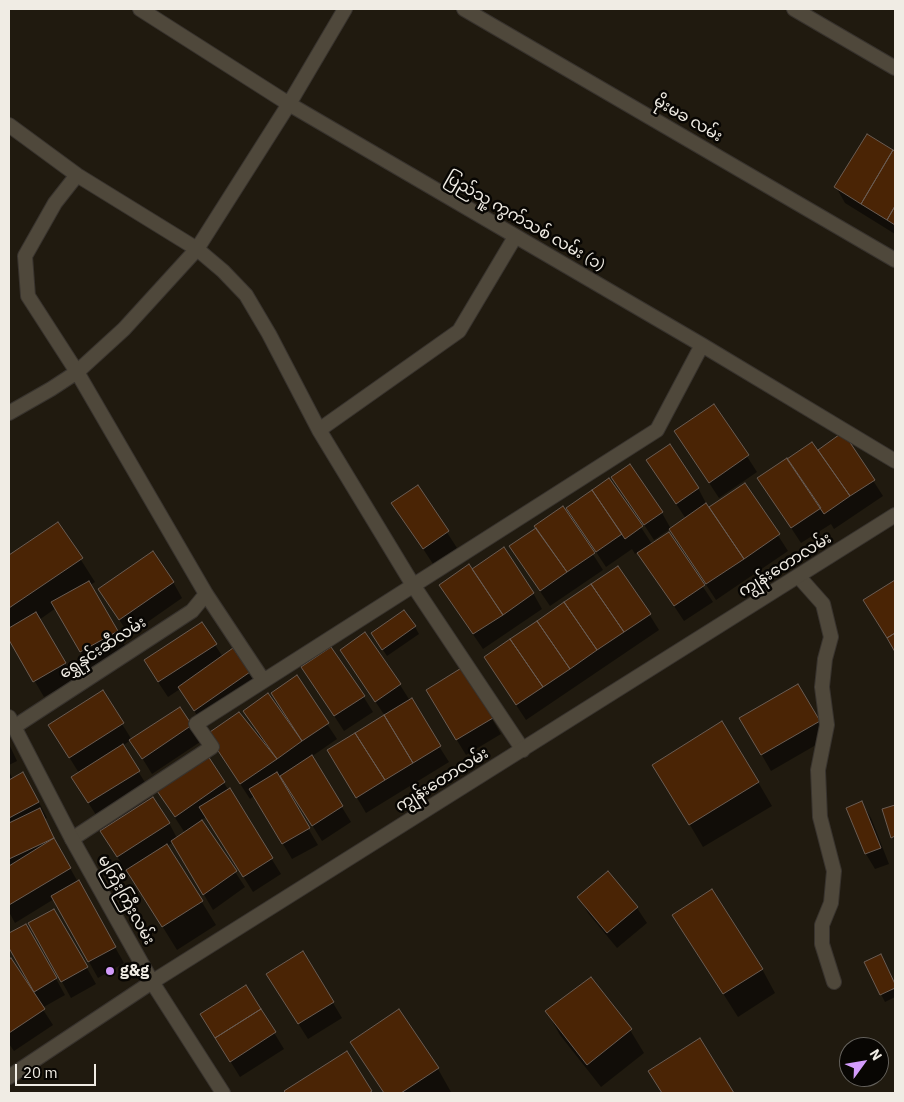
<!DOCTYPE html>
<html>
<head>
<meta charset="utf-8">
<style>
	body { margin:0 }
	#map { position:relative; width:904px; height:1102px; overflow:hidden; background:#201a0f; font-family:"IBM Plex Sans",sans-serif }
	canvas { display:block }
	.frame { position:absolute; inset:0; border:10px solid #f0ece4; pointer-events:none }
	.north { position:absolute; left:839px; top:1037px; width:50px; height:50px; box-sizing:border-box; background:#080603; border:1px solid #65625d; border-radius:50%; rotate:58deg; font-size:14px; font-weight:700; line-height:20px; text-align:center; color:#f0ece4 }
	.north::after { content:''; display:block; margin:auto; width:18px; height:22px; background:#d39cfc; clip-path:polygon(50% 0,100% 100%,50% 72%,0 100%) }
	.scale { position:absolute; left:15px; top:1064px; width:81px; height:22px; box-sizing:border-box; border:2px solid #f0ece4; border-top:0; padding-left:6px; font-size:15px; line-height:18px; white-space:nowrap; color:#f0ece4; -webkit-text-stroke:4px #080603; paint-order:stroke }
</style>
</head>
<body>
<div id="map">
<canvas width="904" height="1102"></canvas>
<div class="frame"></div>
<div class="north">N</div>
<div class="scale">20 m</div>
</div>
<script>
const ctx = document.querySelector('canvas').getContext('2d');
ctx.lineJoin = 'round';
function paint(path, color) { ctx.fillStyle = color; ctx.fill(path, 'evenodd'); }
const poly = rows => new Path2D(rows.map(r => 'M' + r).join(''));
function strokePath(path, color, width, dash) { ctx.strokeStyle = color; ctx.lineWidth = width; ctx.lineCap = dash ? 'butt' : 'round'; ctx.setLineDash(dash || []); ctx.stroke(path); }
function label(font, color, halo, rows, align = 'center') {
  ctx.font = font + ' "IBM Plex Sans","Noto Sans Myanmar",sans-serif'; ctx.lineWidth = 5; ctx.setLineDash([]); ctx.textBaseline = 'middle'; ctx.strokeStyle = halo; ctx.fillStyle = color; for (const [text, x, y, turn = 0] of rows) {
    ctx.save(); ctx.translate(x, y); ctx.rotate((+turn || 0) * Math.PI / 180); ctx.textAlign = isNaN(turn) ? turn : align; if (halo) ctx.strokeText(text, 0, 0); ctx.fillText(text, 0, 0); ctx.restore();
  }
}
paint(poly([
	[867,136,895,153,895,234,845,203,836,187],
	[714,405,757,472,719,498,675,431],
	[843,434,883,496,834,529,831,524,801,543,759,479,817,451],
	[648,461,698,488,709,509,745,484,788,551,716,600,670,529,654,540,613,477,662,513,671,529,686,519],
	[609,479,652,544,668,534,713,602,684,621,638,552,635,554,632,549,606,567,567,508],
	[418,487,457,548,433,564,393,503],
	[563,508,603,570,550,606,520,562,537,528],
	[58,524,95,582,90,585,126,647,90,668,56,608,39,620,74,680,44,697,9,637,9,557],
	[471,571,533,593,542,609,483,649,450,601],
	[895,581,895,651,873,616],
	[173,582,182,598,129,635,100,590],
	[649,614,659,630,526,720,485,658],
	[415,627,419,634,387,656,377,641],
	[365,634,400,685,449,762,366,813,338,766,385,716,341,650],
	[215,645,223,657,249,673,258,688,204,726,180,689,168,697,154,676],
	[303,668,363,696,373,712,344,731],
	[462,669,501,734,466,755,436,706],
	[296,677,337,739,311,757,351,822,322,841,282,777,279,779,318,845,292,859,254,796,250,799,218,750,258,733,244,711,286,719,288,718],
	[797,686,828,738,771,771,741,719],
	[102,692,132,740,191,726,200,742,152,774,131,740,122,746,148,787,98,818,82,793,79,773,59,741],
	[9,744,17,761,9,765],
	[9,772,13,779,32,789,47,818,45,819,62,854,124,963,98,978,54,899,15,923,9,912],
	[758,782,772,806,703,847,668,788],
	[224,783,281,874,253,892,206,817,201,820,245,887,213,910,173,842,167,846,216,925,177,950,128,871,127,872,111,847,169,823,177,838,185,833,168,807],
	[861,802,871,818,889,864,875,869,866,854,847,808],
	[895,806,895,843,884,809],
	[608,872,637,908,647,923,617,948,588,913,579,897],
	[54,910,96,984,71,998,30,924],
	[673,915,762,969,775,993,738,1017],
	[26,925,65,995,42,1008,53,1025,14,1051,9,1044,9,961,11,959,31,988,32,987,9,946,9,935],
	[303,953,342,1018,308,1039,277,990],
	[865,963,885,963,895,985,895,997,885,1002],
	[246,987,284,1049,240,1077,211,1030],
	[547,1012,630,1030,644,1053,601,1087,560,1035],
	[700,1040,733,1093,662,1093,650,1071],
	[352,1043,438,1069,451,1092,449,1093,383,1093],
	[347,1053,372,1093,287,1093,286,1091]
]), '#0007');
const building = poly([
	[867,134,893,150,861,204,834,187,867,134],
	[893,150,895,152,895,206,887,220,861,204,893,150],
	[895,206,895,225,887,220,895,206],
	[714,404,749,455,709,483,674,431,714,404],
	[843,432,875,480,850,496,818,450,843,432],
	[812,442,850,496,824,514,787,459,812,442],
	[670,444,699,488,676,504,646,460,670,444],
	[787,458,821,508,791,528,757,478,787,458],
	[630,464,663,512,644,525,611,477,630,464],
	[609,478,643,526,625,539,592,490,609,478],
	[745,483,780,534,744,559,709,507,745,483],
	[418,485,449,531,423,549,391,503,418,485],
	[592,490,622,534,596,552,566,508,592,490],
	[706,503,744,559,706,584,669,529,706,503],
	[563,506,595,553,567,572,534,526,563,506],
	[58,522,83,558,9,608,9,555,58,522],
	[536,528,567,572,540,591,509,546,536,528],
	[669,532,705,585,674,606,637,553,669,532],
	[504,547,534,593,503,615,472,569,504,547],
	[153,551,174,582,119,620,98,589,153,551],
	[469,564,503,615,473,634,439,585,469,564],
	[618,566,651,614,624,632,591,584,618,566],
	[895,580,895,633,887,638,863,600,895,580],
	[89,581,118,631,80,652,51,602,89,581],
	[591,584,624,632,597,650,564,602,591,584],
	[564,602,597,650,570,669,537,621,564,602],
	[404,610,416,626,382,650,371,633,404,610],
	[36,612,66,663,33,682,9,640,9,628,36,612],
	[537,621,570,669,543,687,510,639,537,621],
	[202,622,217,644,158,682,144,660,202,622],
	[365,632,401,684,375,702,340,650,365,632],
	[895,633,895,652,887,638,895,633],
	[510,639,543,687,516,705,484,657,510,639],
	[331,647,365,696,334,716,301,667,331,647],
	[233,648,250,672,194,711,178,687,233,648],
	[463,667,493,718,456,740,426,690,463,667],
	[297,675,329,723,302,741,271,693,297,675],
	[798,684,820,721,761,755,739,718,798,684],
	[103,690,124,723,69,758,48,725,103,690],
	[268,693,302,741,277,759,243,711,268,693],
	[412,698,441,746,413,763,384,715,412,698],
	[180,707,192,725,142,759,129,740,180,707],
	[239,712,277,759,240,784,207,734,239,712],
	[384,715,413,763,385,780,355,733,384,715],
	[722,721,759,782,689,825,652,765,722,721],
	[355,733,385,780,356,798,327,750,355,733],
	[123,744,140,771,88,803,71,777,123,744],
	[312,755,343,806,312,826,280,776,312,755],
	[208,756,225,782,175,817,157,791,208,756],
	[23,772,39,802,9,818,9,780,23,772],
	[277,772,310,828,282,844,249,789,277,772],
	[230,788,273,858,243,877,199,807,230,788],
	[153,797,170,823,117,857,100,831,153,797],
	[862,801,881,848,865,854,846,808,862,801],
	[895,805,895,836,891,838,882,809,895,805],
	[40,808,54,838,9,859,9,823,40,808],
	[202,820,237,871,203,895,171,841,202,820],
	[54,838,71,868,9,905,9,866,54,838],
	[167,844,203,901,162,927,126,870,167,844],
	[608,871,638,907,607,933,577,897,608,871],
	[79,880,116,947,88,962,51,896,79,880],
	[712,889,763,969,723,994,672,915,712,889],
	[54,909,88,967,61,982,28,923,54,909],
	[26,924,57,978,34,992,9,948,9,933,26,924],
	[303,951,334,1002,298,1024,266,974,303,951],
	[881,954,895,984,895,988,880,995,864,962,881,954],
	[11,958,45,1009,9,1033,9,959,11,958],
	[591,977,632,1029,587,1065,545,1011,591,977],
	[246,985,261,1009,215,1038,200,1014,246,985],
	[261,1009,276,1032,230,1062,215,1038,261,1009],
	[399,1009,439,1068,401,1093,384,1093,350,1042,399,1009],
	[700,1038,734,1093,662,1093,648,1071,700,1038],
	[347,1051,372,1091,369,1093,286,1093,284,1091,347,1051]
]);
paint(building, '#4a2405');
strokePath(building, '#6a5c53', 1);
const minor = poly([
	[140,9,289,104,702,345,895,461],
	[464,9,895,260],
	[794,9,895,68],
	[9,125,77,175,197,249,223,271,246,295,269,334,319,430,413,585,523,750],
	[77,175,55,203,25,256,28,296,77,372,206,594,263,680],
	[9,413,51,389,77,372,124,329,197,249,289,104,345,9],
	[319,430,459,331,515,237],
	[799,577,823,604,831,637,825,659,822,687,827,725,818,770,820,817,834,871,831,903,822,925,822,944,834,982],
	[14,727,192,611,206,594],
	[72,839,212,747,196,724,657,430,702,345]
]);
const tertiary = poly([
	[9,717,72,839,152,982,223,1093],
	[9,1077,152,982,895,515]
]);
strokePath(minor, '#38332e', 16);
strokePath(tertiary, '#38332e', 16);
strokePath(minor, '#4f483b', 14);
strokePath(tertiary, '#4f483b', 14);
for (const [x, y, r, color] of [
	[110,971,5,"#d39cfc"]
]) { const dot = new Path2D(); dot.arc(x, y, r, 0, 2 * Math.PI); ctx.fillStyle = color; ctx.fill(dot); strokePath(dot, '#080603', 2); }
label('16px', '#f0ece4', '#080603', [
	["မိုးမခ လမ်း",688,119,30],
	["ပြည်သူ့ ကွက်သစ် လမ်း (၁)",525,222,30],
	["ကျွန်းတောလမ်း",785,565,-32],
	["ရွှေနှင်းဆီလမ်း",103,648,-33],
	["ကျွန်းတောလမ်း",442,780,-32],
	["မကြီးကြီးလမ်း",126,900,61]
]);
label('bold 16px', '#f0ece4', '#080603', [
	["g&g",120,971]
], 'left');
</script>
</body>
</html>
